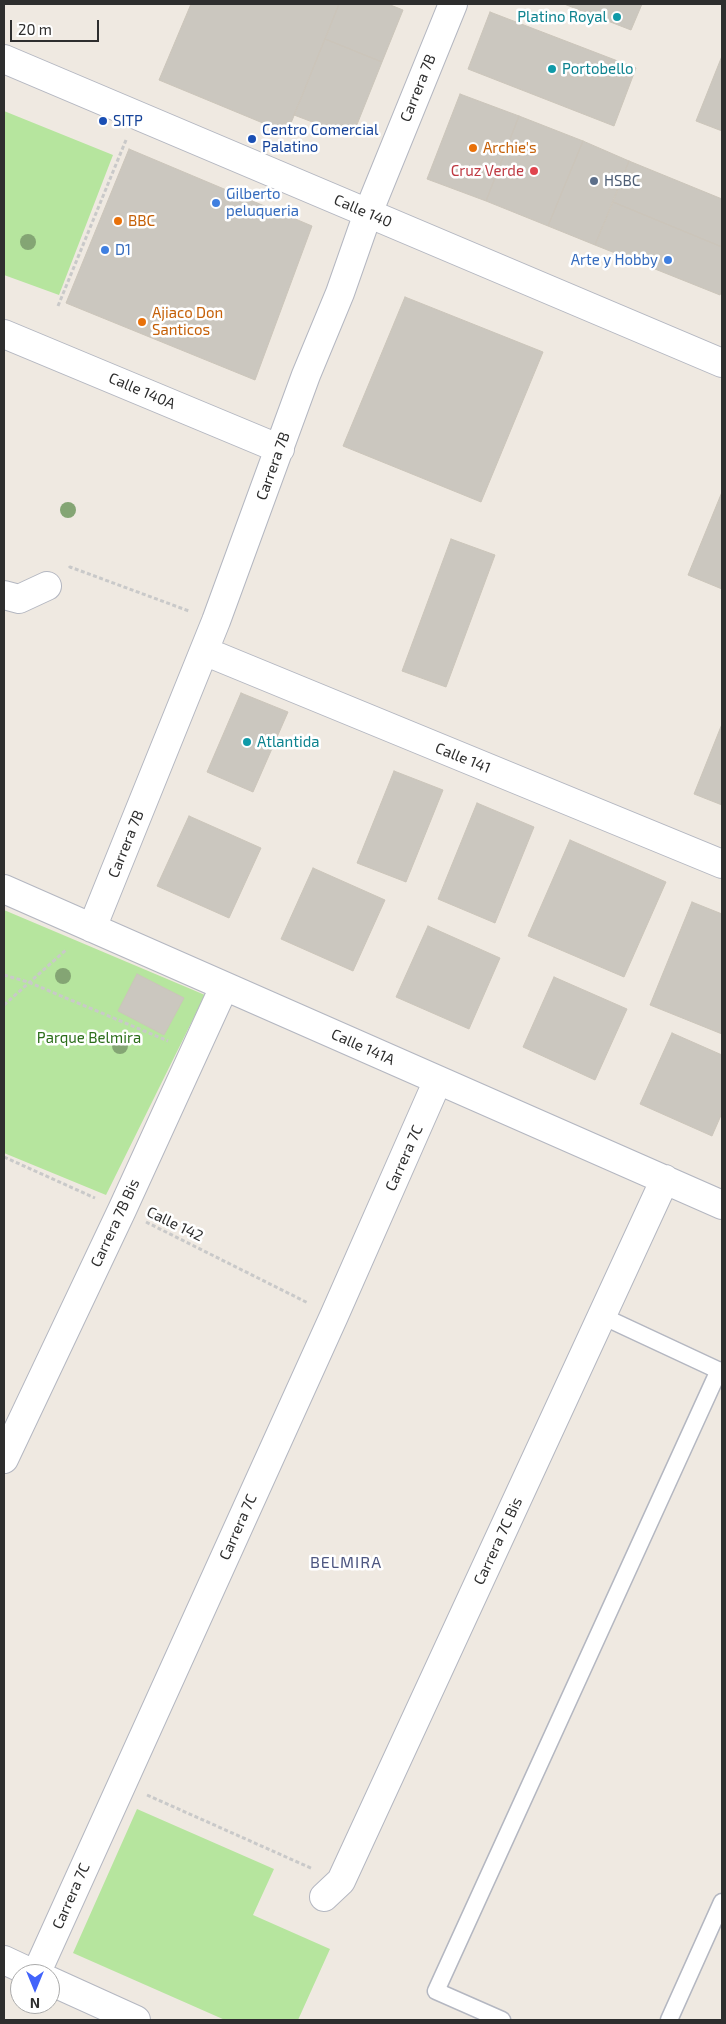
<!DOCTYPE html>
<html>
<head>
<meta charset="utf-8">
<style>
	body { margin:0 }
	#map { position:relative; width:726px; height:2024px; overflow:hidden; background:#efe9e1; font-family:"Exo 2",sans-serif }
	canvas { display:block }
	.frame { position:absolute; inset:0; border:5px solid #2e2e2e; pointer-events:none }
	.north { position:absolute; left:10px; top:1964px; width:50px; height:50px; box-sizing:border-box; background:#fff; border:1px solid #ababab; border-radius:50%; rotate:180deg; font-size:14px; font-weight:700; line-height:20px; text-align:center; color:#2e2e2e }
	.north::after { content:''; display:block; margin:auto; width:18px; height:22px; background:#4264fb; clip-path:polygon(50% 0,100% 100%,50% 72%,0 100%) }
	.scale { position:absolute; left:10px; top:20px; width:89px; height:22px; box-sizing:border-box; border:2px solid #2e2e2e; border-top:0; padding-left:6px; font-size:15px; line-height:18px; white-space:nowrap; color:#2e2e2e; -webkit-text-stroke:4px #fff; paint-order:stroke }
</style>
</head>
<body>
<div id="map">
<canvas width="726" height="2024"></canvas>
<div class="frame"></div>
<div class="north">N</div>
<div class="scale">20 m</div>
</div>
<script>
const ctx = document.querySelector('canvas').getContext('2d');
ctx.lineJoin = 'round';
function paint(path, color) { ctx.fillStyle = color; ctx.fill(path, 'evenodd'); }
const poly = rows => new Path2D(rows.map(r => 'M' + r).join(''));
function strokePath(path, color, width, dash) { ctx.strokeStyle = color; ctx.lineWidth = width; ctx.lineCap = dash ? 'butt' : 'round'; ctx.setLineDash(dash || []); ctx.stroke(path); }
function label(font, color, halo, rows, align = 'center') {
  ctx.font = font + ' "Exo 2",sans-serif'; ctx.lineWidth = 5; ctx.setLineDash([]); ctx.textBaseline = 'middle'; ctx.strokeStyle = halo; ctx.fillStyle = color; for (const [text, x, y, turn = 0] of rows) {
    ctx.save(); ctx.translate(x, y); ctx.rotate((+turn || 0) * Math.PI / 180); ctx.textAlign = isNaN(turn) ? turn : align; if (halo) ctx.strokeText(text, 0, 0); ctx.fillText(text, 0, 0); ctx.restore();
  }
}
paint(poly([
	[4,111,113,155,59,295,4,275],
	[4,910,205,995,106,1195,4,1153],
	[137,1809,274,1869,253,1915,330,1949,298,2020,225,2020,73,1953]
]), '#b6e59e');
const building = poly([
	[191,4,339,4,287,133,159,80,191,4],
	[339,4,388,4,403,10,382,62,325,39,339,4],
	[564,4,642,4,631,30,564,4],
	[490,12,636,68,614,126,468,69,490,12],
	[325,39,382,62,352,137,294,115,325,39],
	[722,56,722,131,696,121,722,56],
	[460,94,519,116,486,201,427,179,460,94],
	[519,116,583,141,548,226,486,201,519,116],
	[583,141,629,161,595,245,548,226,583,141],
	[129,149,312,226,255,380,66,303,129,149],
	[629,161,722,199,722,247,613,202,629,161],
	[613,202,722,247,722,290,720,295,595,245,613,202],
	[405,297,543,352,481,502,343,446,405,297],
	[722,492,722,589,688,575,722,492],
	[451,539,495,555,446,687,402,671,451,539],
	[241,693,288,712,253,792,207,772,241,693],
	[722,724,722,805,694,794,722,724],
	[394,771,443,790,406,882,357,863,394,771],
	[477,803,534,827,495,923,438,899,477,803],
	[189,816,261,848,229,918,157,886,189,816],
	[570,840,666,882,624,977,528,936,570,840],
	[313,868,385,900,353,971,281,939,313,868],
	[692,902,722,914,722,1034,650,1005,692,902],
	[428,926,500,958,469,1029,396,997,428,926],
	[137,974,184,998,164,1035,118,1011,137,974],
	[554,977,627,1009,595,1080,523,1047,554,977],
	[672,1033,722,1055,722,1113,712,1136,640,1104,672,1033]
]);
paint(building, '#cbc7bf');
strokePath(building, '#cbc5ba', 1);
const lane = poly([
	[602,1316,722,1372],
	[502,2020,436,1991,719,1370],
	[669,2020,722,1902]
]);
const street = poly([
	[4,334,280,449],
	[4,595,19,599,47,586],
	[204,651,722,864],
	[4,889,722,1205],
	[92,928,216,621,306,375,340,293,368,213,453,4],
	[4,1459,122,1210,224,987],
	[324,1897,341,1881,665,1179],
	[4,1960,34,1974],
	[36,1974,334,1316,438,1080],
	[50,1981,136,2020]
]);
const secondary = poly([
	[4,59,722,363]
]);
strokePath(lane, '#b4b7c1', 19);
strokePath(street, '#b4b7c1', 30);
strokePath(secondary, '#b4b7c1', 30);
strokePath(poly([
	[58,306,126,140],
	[69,568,70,567,189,611],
	[4,975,28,982,168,1041],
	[4,1005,67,949],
	[4,1157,95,1198],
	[146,1222,308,1303],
	[147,1795,313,1869]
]), '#c9c9c9', 3, [4, 2.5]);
strokePath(lane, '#fff', 16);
strokePath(street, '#fff', 28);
strokePath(secondary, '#fff', 28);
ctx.fillStyle = '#84a574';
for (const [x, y] of [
	[28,242],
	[68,510],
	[63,976],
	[120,1046]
]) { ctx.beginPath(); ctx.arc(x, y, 8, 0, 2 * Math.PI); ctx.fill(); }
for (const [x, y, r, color] of [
	[617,17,5,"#0f9aa8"],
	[552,69,5,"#0f9aa8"],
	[103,121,5,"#1a4fb4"],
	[252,139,5,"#1a4fb4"],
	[473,148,5,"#e8710a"],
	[534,171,5,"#e0444e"],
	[594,181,5,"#5c6f8a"],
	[216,203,5,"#3f7fe0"],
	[118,221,5,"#e8710a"],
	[105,250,5,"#3f7fe0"],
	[668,260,5,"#3f7fe0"],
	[142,322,5,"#e8710a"],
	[247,742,5,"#0f9aa8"]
]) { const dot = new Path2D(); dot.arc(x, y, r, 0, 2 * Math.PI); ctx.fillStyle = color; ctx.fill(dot); strokePath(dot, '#fff', 2); }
label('15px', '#0d838f', '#fff', [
	["Platino Royal",607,17,"right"],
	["Portobello",562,69],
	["Atlantida",257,742]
], 'left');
label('15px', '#2e2e2e', '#fff', [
	["Carrera 7B",418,88,-68],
	["Calle 140",363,211,23],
	["Calle 140A",142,391,23],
	["Carrera 7B",273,466,-70],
	["Calle 141",463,758,22],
	["Carrera 7B",126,844,-68],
	["Calle 141A",363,1047,24],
	["Carrera 7C",404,1158,-66],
	["Carrera 7B Bis",115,1223,-65],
	["Calle 142",175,1224,26],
	["Carrera 7C",238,1527,-66],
	["Carrera 7C Bis",498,1541,-65],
	["Carrera 7C",71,1896,-66]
]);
label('15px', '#164399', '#fff', [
	["SITP",113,121],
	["Centro Comercial",262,130],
	["Palatino",262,147]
], 'left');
label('15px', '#c56008', '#fff', [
	["Archie's",483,148],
	["BBC",128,221],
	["Ajiaco Don",152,313],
	["Santicos",152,330]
], 'left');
label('15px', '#be3a42', '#fff', [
	["Cruz Verde",524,171]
], 'right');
label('15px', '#4e5e75', '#fff', [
	["HSBC",604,181]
], 'left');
label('15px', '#366cbe', '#fff', [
	["Gilberto",226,194],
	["peluqueria",226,211],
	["D1",115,250],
	["Arte y Hobby",658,260,"right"]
], 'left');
label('15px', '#2c6e1b', '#fff', [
	["Parque Belmira",89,1038]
]);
ctx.letterSpacing = '1px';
label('16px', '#4d5680', '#fff', [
	["BELMIRA",346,1563]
]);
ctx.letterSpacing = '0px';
</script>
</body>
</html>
